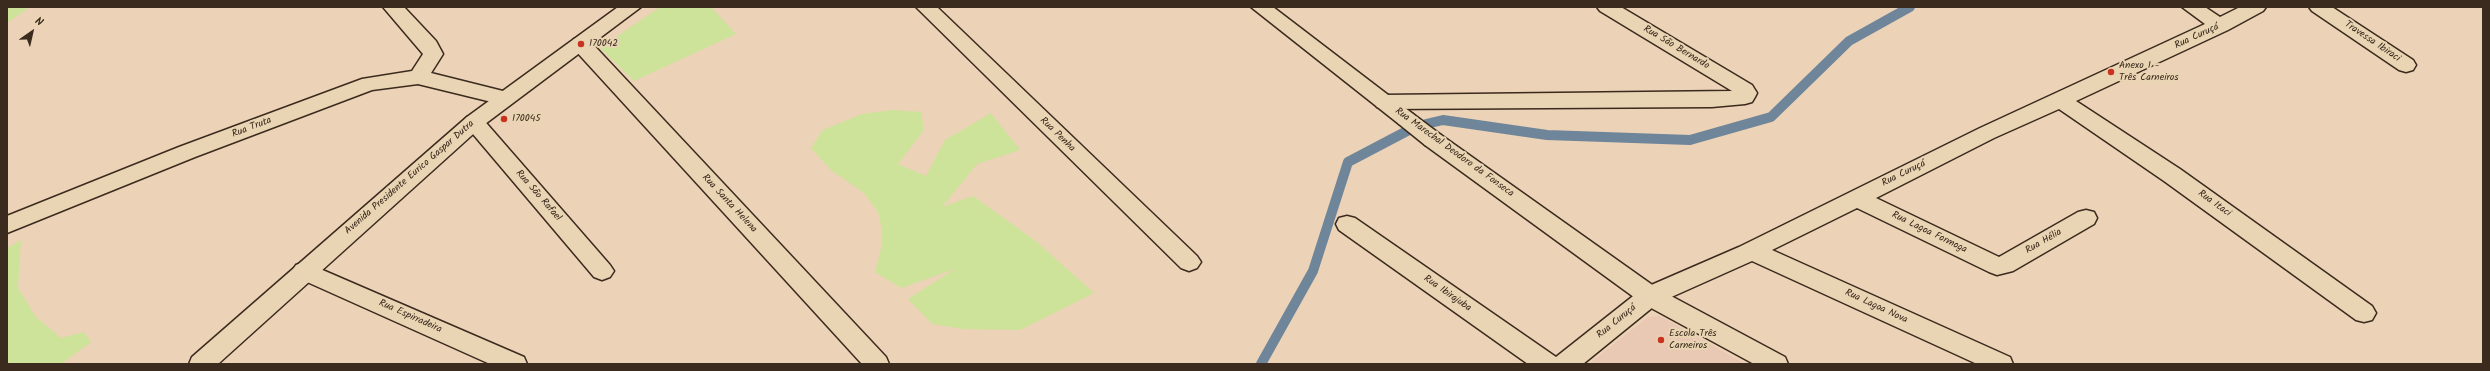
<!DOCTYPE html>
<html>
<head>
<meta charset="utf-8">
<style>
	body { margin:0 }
	#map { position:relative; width:2490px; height:371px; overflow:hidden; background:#ecd2b6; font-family:Kalam,sans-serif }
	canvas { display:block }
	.frame { position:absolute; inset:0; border:8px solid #3b2a1e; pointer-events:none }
	.north { position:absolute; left:12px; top:12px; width:40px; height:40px; -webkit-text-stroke:3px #e9d5b3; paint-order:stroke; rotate:34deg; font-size:11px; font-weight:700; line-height:16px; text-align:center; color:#3b2a1e }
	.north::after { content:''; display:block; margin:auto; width:14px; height:18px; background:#3b2a1e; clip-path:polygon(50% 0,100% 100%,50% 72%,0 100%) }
</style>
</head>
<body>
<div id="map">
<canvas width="2490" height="371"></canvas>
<div class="frame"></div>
<div class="north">N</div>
</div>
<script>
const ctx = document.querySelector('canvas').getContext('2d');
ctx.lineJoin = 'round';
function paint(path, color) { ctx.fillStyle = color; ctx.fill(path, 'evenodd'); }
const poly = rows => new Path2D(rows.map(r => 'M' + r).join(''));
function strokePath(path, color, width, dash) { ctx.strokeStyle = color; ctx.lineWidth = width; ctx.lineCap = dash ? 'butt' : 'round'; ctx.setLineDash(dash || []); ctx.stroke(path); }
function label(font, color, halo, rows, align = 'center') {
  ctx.font = font + ' Kalam,sans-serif'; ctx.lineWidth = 4; ctx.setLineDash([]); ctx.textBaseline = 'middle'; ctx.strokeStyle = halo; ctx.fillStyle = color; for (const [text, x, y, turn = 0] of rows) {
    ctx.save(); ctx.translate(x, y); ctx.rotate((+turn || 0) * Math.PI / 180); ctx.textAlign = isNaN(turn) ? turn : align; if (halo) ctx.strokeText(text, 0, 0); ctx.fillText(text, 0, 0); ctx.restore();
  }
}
paint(poly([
	[1660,316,1745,364,1589,364,1648,317]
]), '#e9c8b4');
paint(poly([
	[7,7,30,7,7,23],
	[660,7,711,7,736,34,634,81,600,48],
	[892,110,921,112,924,130,898,164,926,176,945,140,991,113,1020,150,977,164,942,207,973,196,1037,242,1094,293,1020,330,963,329,932,324,908,299,955,269,901,288,875,272,882,245,882,230,878,212,864,193,831,170,811,148,823,130,862,114],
	[21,240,18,288,36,317,61,338,84,332,91,342,61,364,7,364,7,248]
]), '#cde399');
strokePath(poly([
	[1426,124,1443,120,1547,135,1690,140,1771,117,1849,41,1910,7],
	[1261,364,1313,271,1348,162,1407,131]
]), '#6e859a', 10);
const minor = poly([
	[383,7,404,7,436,41,443,54,431,73,511,93,514,98,511,103,504,105,418,84,372,90,195,157,7,233,7,216,179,147,362,79,412,71,423,54,383,7],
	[916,7,937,7,1197,256,1201,262,1197,268,1189,271,1181,268,916,7],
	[1597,7,1621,7,1752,85,1757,93,1755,97,1752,102,1745,104,1712,107,1384,109,1377,107,1374,102,1377,97,1384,95,1732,91,1600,11,1597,7],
	[2182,7,2205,7,2220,17,2240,7,2266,7,2263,11,2228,30,2076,101,2180,169,2372,306,2376,313,2372,320,2364,322,2356,320,2164,181,2059,109,1994,138,1876,198,1999,257,2078,212,2086,210,2094,212,2097,218,2094,224,2013,271,1997,275,1989,272,1857,208,1772,250,2010,357,2013,364,1977,364,1752,261,1658,303,1583,364,1528,364,1339,230,1336,224,1339,218,1347,216,1355,218,1556,357,1642,289,1739,247,1980,128,2205,24,2182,7],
	[2309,7,2332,7,2413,60,2416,65,2413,70,2406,72,2399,70,2312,11,2309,7],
	[581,38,588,39,886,357,889,364,862,364,574,49,571,44,574,39,581,38],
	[1406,112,1413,114,1441,135,1444,140,1441,145,1433,147,1425,145,1399,124,1396,119,1399,114,1406,112],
	[474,115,481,117,610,265,614,271,610,277,602,280,594,277,467,127,463,122,467,117,474,115],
	[304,262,524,357,527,364,490,364,296,277,292,271,296,265,304,262]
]);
const tertiary = poly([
	[1251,7,1273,7,1413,114,1416,119,1413,124,1406,126,1399,124,1251,7],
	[1433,133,1441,135,1658,289,1785,357,1788,364,1754,364,1642,303,1425,145,1422,140,1425,135,1433,133]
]);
const secondary = poly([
	[618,7,641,7,481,127,218,364,189,364,192,357,467,117,618,7]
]);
strokePath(minor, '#3b2a1e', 3);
strokePath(tertiary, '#3b2a1e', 3);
strokePath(secondary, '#3b2a1e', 3);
paint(minor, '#e9d5b3');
paint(tertiary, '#e9d5b3');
paint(secondary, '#e9d5b3');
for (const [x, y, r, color] of [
	[581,44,4,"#c8321e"],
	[2111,72,4,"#c8321e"],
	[504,119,4,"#c8321e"],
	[1661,340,4,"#c8321e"]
]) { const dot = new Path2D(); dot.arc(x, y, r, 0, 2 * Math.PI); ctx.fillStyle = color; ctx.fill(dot); strokePath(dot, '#e9d5b3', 1.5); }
label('10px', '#3b2a1e', '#e9d5b3', [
	["Rua Curuçá",2197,37,-25],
	["Travessa Ibiraci",2372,42,34],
	["Rua São Bernardo",1676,48,31],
	["Rua Truta",252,128,-21],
	["Rua Penha",1057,135,44],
	["Rua Marechal Deodoro da Fonseca",1454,153,36],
	["Rua Curuçá",1904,174,-26],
	["Avenida Presidente Eurico Gaspar Dutra",410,178,-41],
	["Rua São Rafael",538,196,49],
	["Rua Santa Helena",729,204,47],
	["Rua Itaci",2214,204,36],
	["Rua Lagoa Formoga",1929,233,26],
	["Rua Hélia",2044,242,-30],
	["Rua Ibirajuba",1447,294,35],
	["Rua Lagoa Nova",1876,307,25],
	["Rua Espirradeira",410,317,24],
	["Rua Curuçá",1617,322,-39]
]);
label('10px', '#3b2a1e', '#e9d5b3', [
	["170042",589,44],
	["Anexo I -",2119,66],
	["Três Carneiros",2119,78],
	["170045",512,119],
	["Escola Três",1669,334],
	["Carneiros",1669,346]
], 'left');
</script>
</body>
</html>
